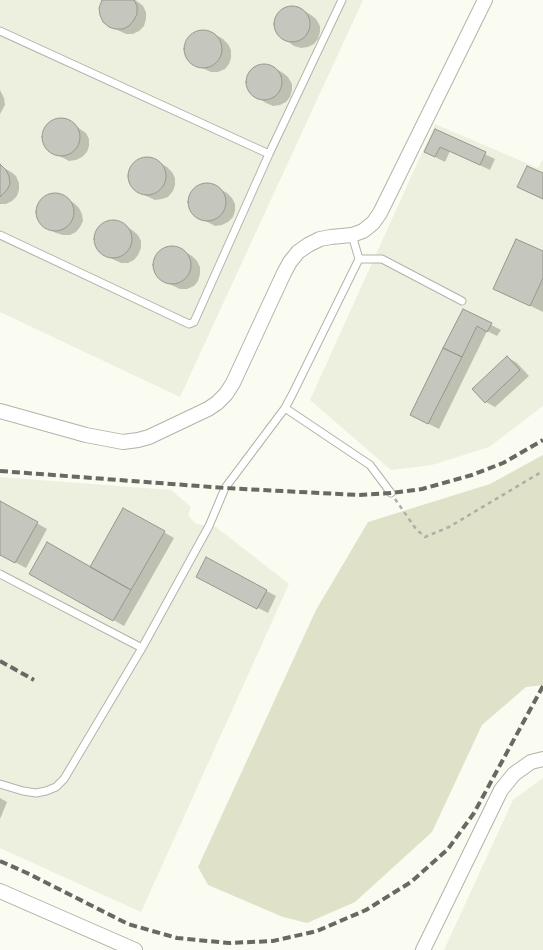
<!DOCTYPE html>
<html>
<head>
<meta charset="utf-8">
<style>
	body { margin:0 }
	canvas { display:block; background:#fafbf1 }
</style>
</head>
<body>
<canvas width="543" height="950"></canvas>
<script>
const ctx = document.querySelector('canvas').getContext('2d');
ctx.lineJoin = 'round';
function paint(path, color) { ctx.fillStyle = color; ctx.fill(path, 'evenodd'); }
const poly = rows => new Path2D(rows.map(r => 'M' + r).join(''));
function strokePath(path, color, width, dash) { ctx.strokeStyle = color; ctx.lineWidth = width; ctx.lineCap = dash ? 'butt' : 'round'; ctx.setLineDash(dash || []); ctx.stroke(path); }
paint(poly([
	[0,0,363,0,180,397,0,312],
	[435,124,538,168,543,159,543,406,489,447,432,465,391,470,310,400],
	[0,477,171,490,191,507,188,516,196,524,216,527,289,584,141,912,0,848],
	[543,778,543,950,444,950,513,800]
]), '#eef0df');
paint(poly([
	[543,455,543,685,526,687,482,725,432,832,355,902,307,923,283,917,208,885,198,867,316,610,368,522,490,484]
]), '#dfe2c9');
paint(poly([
	[104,0,135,0,138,2,143,6,146,12,146,19,144,26,139,31,133,34,126,34,109,26],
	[294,7,301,9,311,15,316,19,320,26,320,32,318,39,314,44,308,47,301,48,294,46,279,35,276,29,275,23,277,16,281,11,287,8],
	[199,31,205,31,213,33,223,39,228,44,231,50,231,58,229,64,225,69,218,72,211,72,194,64,189,59,186,53,186,46,188,40,193,34],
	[266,65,273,67,283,73,288,77,292,84,292,90,290,97,286,102,280,105,273,106,266,103,251,93,248,87,247,80,249,74,253,69,259,66],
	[0,90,4,98,5,105,0,114],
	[56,120,63,120,70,122,86,133,89,139,89,146,87,152,82,157,76,160,69,161,52,152,46,148,44,142,43,135,46,128,50,123],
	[435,130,495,159,490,170,450,151,445,162,425,152],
	[143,159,149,159,156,161,167,167,172,172,175,178,175,185,173,191,168,197,162,199,155,200,138,192,133,187,130,181,129,174,132,167,137,162],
	[0,166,11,172,16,176,19,183,19,190,17,196,12,201,6,204,0,204],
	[203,185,209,185,216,187,227,193,232,198,235,204,235,211,233,217,228,222,222,225,215,226,198,217,193,213,190,207,189,200,192,193,197,188],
	[57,194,74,203,79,208,82,214,83,221,80,227,76,232,70,235,63,235,56,233,46,227,40,222,37,216,37,209,39,203,44,197,50,195],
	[108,222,115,222,122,224,132,230,138,235,141,241,141,248,138,255,134,260,128,263,121,263,104,255,98,250,95,244,95,237,97,230,102,225],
	[168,248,175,248,182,250,192,256,197,261,200,267,200,274,198,281,194,286,187,289,180,289,163,281,158,276,155,270,155,263,157,256,162,251],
	[543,252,543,312,508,295],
	[463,310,501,330,497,336,487,331,439,429,421,420],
	[507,357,517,363,529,376,495,407,486,402],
	[0,502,47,529,26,568,0,554],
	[124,509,174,538,124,626,31,573,90,568],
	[207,559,276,596,268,613,207,582],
	[0,798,7,802,0,819]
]), '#0003');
const building = poly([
	[102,0,134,0,137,6,137,14,134,20,129,26,123,29,115,29,109,27,103,22,100,15,99,8,102,0],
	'274 24a18 18 0 1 1 36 0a18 18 0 1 1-36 0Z',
	'184 49a19 19 0 1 1 38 0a19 19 0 1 1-38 0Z',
	'246 82a18 18 0 1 1 36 0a18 18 0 1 1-36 0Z',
	'42 137a19 19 0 1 1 38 0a19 19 0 1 1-38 0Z',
	[435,129,486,152,480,165,440,147,435,157,424,152,435,129],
	'128 176a19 19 0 1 1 38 0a19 19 0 1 1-38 0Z',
	[0,164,6,170,9,176,10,184,7,190,0,197,0,164],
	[527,166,543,173,543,199,517,187,527,166],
	'188 202a19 19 0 1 1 38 0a19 19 0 1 1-38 0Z',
	'36 212a19 19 0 1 1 38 0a19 19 0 1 1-38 0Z',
	'94 239a19 19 0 1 1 38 0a19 19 0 1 1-38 0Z',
	[516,239,543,251,543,278,530,306,493,289,516,239],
	'153 265a19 19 0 1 1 38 0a19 19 0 1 1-38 0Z',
	[463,309,492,323,487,332,477,326,462,357,443,348,463,309],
	[443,348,462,357,428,424,410,415,443,348],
	[507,356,520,370,485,403,472,389,507,356],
	[0,501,38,522,15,563,0,555,0,501],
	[123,508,165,531,131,590,90,567,123,508],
	[47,542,131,590,113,621,29,574,47,542],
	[206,557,267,590,257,609,196,577,206,557]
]);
paint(building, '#c5c6bd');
strokePath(building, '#97988f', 1);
const lane = poly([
	[0,31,269,154],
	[0,235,189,324,194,322,269,154,342,0],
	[359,259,382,259,462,301],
	[285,408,370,465,391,493],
	[0,574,142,648],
	[0,784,23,791,36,793,46,791,56,787,64,779,142,648,209,526,225,488,285,408,292,395,359,259,352,235]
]);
const street = poly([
	[0,411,86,435,123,442,138,440,149,437,208,409,217,403,226,394,233,383,284,273,290,262,298,252,308,245,320,239,331,237,352,235,363,231,373,223,380,213,485,0],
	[0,891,135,950],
	[423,950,501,790,514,774,531,762,543,759]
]);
strokePath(lane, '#b2b3aa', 9);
strokePath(street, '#b2b3aa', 16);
strokePath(poly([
	[395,499,416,529,425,537,449,527,543,471]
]), '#adaea6', 2.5, [4, 4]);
strokePath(lane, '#fff', 7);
strokePath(street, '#fff', 14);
strokePath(poly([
	[0,471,225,488,358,495,391,493,422,489,472,475,503,463,543,440],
	[0,661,34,680],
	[0,861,27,873,128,924,177,938,229,943,273,941,317,931,366,910,411,882,448,849,474,813,543,686]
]), '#686963', 4, [8, 4]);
</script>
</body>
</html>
